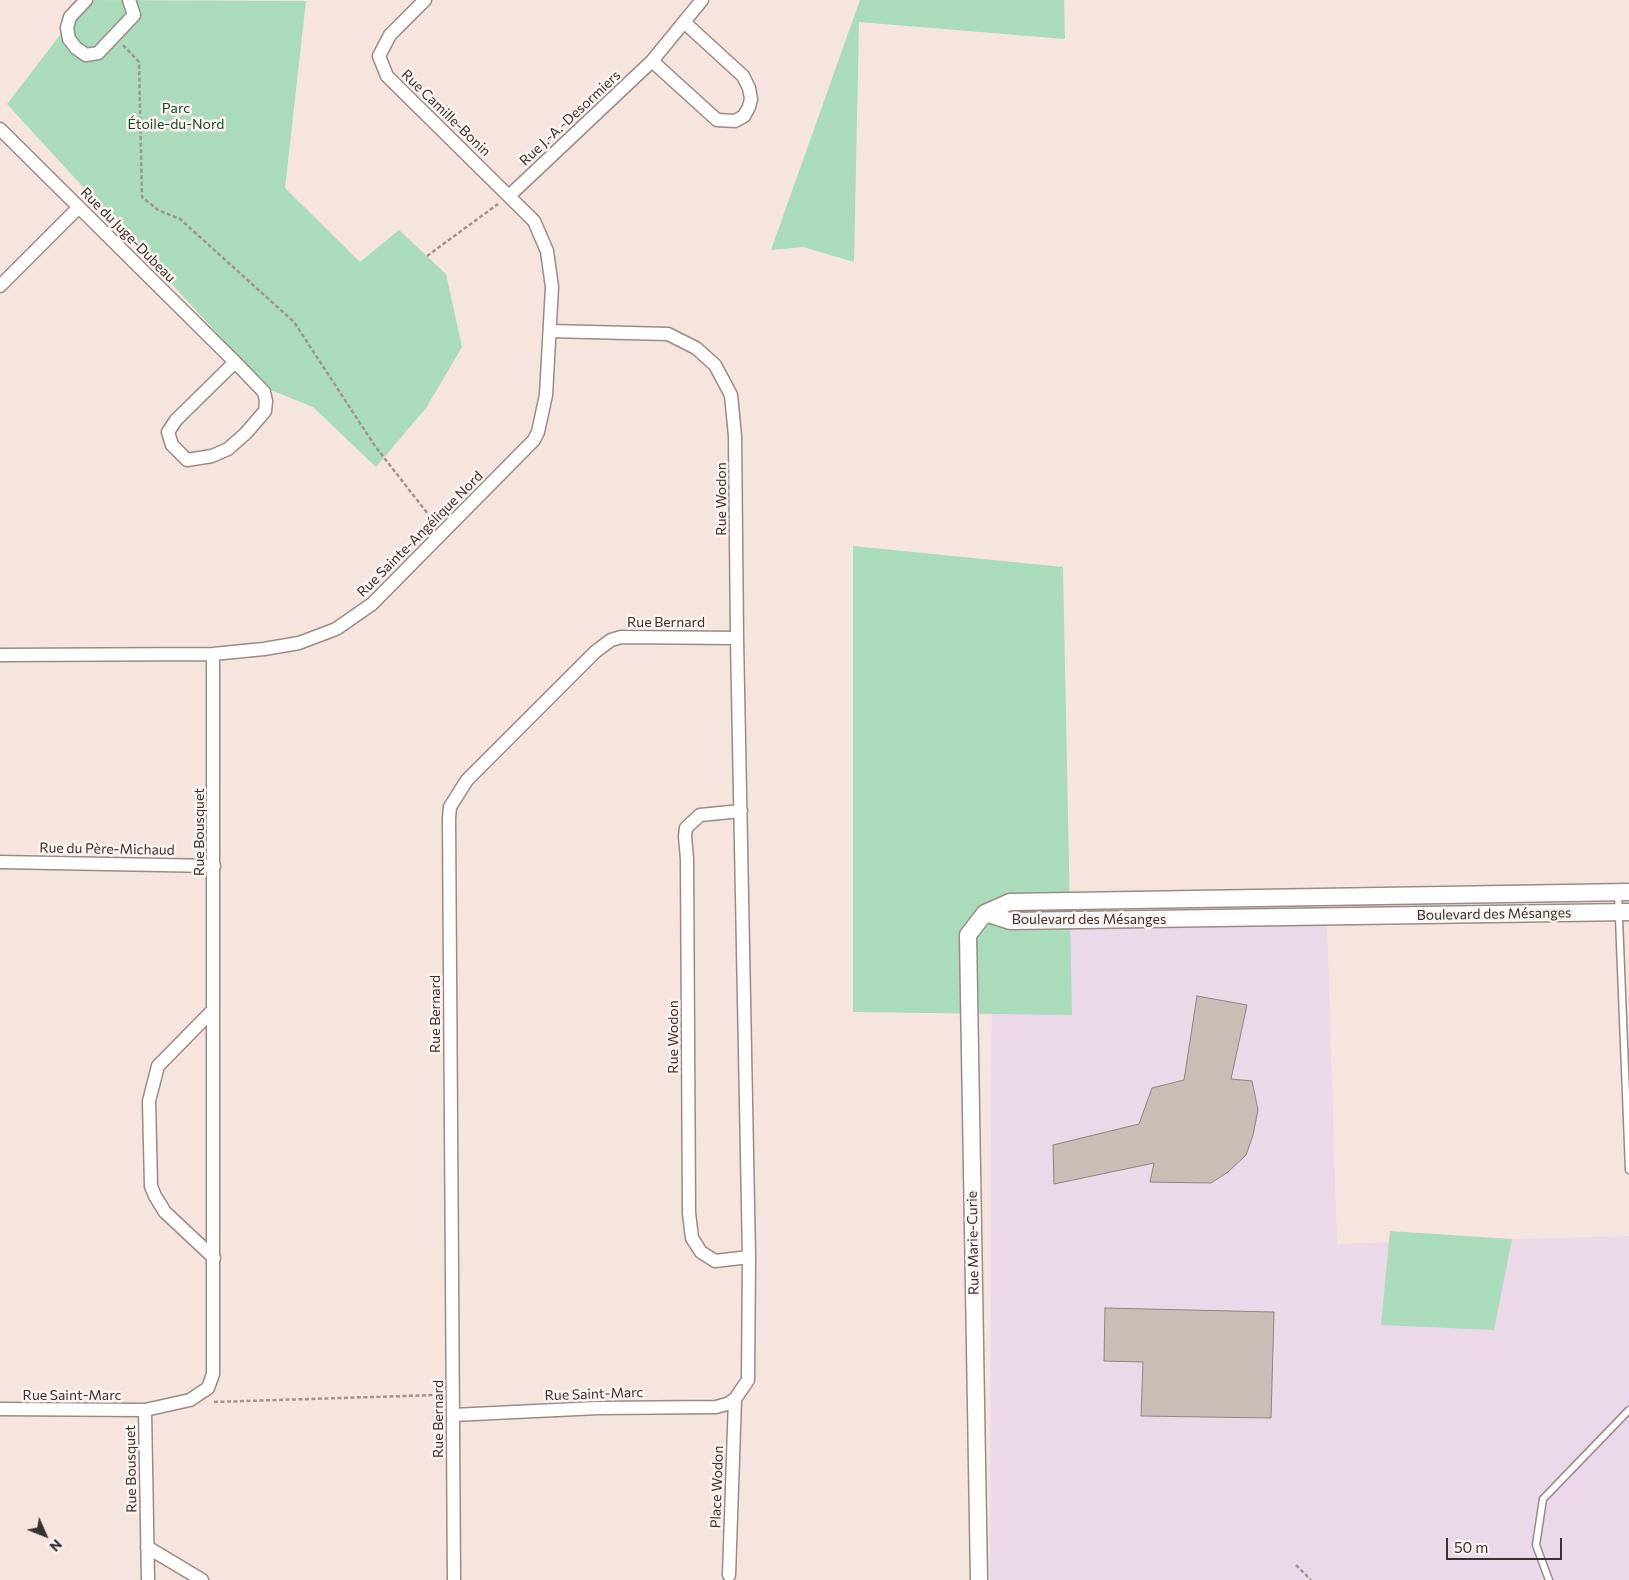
<!DOCTYPE html>
<html>
<head>
<meta charset="utf-8">
<style>
	body { margin:0 }
	#map { position:relative; width:1629px; height:1580px; overflow:hidden; background:#f5e5de; font-family:Commissioner,sans-serif }
	canvas { display:block }
	.north { position:absolute; left:20px; top:1510px; width:50px; height:50px; -webkit-text-stroke:4px #fdf3f0; paint-order:stroke; rotate:134deg; font-size:14px; font-weight:700; line-height:20px; text-align:center; color:#38312f }
	.north::after { content:''; display:block; margin:auto; width:18px; height:22px; background:#38312f; clip-path:polygon(50% 0,100% 100%,50% 72%,0 100%) }
	.scale { position:absolute; left:1446px; top:1538px; width:116px; height:22px; box-sizing:border-box; border:2px solid #38312f; border-top:0; padding-left:6px; font-size:15px; line-height:18px; white-space:nowrap; color:#38312f; -webkit-text-stroke:4px #fdf3f0; paint-order:stroke }
</style>
</head>
<body>
<div id="map">
<canvas width="1629" height="1580"></canvas>
<div class="north">N</div>
<div class="scale">50 m</div>
</div>
<script>
const ctx = document.querySelector('canvas').getContext('2d');
ctx.lineJoin = 'round';
function paint(path, color) { ctx.fillStyle = color; ctx.fill(path, 'evenodd'); }
const poly = rows => new Path2D(rows.map(r => 'M' + r).join(''));
function strokePath(path, color, width, dash) { ctx.strokeStyle = color; ctx.lineWidth = width; ctx.lineCap = dash ? 'butt' : 'round'; ctx.setLineDash(dash || []); ctx.stroke(path); }
function label(font, color, halo, rows, align = 'center') {
  ctx.font = font + ' Commissioner,sans-serif'; ctx.lineWidth = 5; ctx.setLineDash([]); ctx.textBaseline = 'middle'; ctx.strokeStyle = halo; ctx.fillStyle = color; for (const [text, x, y, turn = 0] of rows) {
    ctx.save(); ctx.translate(x, y); ctx.rotate((+turn || 0) * Math.PI / 180); ctx.textAlign = isNaN(turn) ? turn : align; if (halo) ctx.strokeText(text, 0, 0); ctx.fillText(text, 0, 0); ctx.restore();
  }
}
paint(poly([
	[1327,923,1337,1244,1629,1236,1629,1580,990,1580,992,924]
]), '#ebd8e8');
paint(poly([
	[87,0,306,1,285,188,360,262,399,230,446,274,462,347,426,408,376,467,313,407,268,389,7,104],
	[860,0,1064,0,1065,39,859,22,854,262,803,247,771,250],
	[853,546,1063,567,1072,1015,853,1012],
	[1390,1231,1512,1239,1494,1330,1381,1325]
]), '#aadbba');
const building = poly([
	[1197,996,1247,1005,1231,1079,1252,1081,1258,1110,1253,1135,1246,1155,1228,1172,1211,1183,1150,1182,1154,1163,1054,1184,1053,1145,1139,1124,1152,1088,1184,1080,1197,996],
	[1105,1308,1274,1312,1271,1418,1141,1416,1143,1362,1104,1361,1105,1308]
]);
paint(building, '#cbbcb6');
strokePath(building, '#93847e', 1);
const service = poly([
	[1618,893,1629,1170],
	[1549,1580,1536,1545,1543,1499,1629,1410]
]);
const minor = poly([
	[86,0,70,17,67,28,69,39,76,48,86,55,98,53,134,15,129,0],
	[652,61,717,120,735,121,744,116,749,107,751,99,749,88,743,76,684,22],
	[0,129,235,362,264,392,266,401,265,411,246,433,228,449,212,456,187,460,172,445,168,432,176,420,235,362],
	[509,196,652,61,702,0],
	[0,286,78,208],
	[0,655,213,654,264,649,299,643,336,629,372,604,534,440,538,432,546,395,552,287,547,251,534,221,387,76,379,56,390,35,425,0],
	[741,811,700,815,686,828,685,836,687,859,689,1213,692,1238,701,1252,715,1261,749,1257],
	[0,862,214,866],
	[213,1010,158,1066,149,1101,151,1186,155,1196,165,1212,214,1258],
	[0,1409,145,1410,190,1400,208,1388,213,1374,213,654],
	[145,1410,148,1580],
	[453,1415,598,1408,716,1407,727,1404,735,1399,748,1380,749,1257,737,638,735,436,731,395,715,365,696,348,668,334,550,331],
	[147,1547,202,1580],
	[729,1575,735,1399],
	[454,1580,449,818,450,807,467,780,595,652,611,640,621,637,737,638]
]);
const tertiary = poly([
	[985,913,1010,921,1629,912],
	[979,1580,968,935,985,913,1010,902,1629,892]
]);
strokePath(service, '#9a8b86', 9);
strokePath(minor, '#9a8b86', 15);
strokePath(tertiary, '#9a8b86', 19);
strokePath(poly([
	[123,45,139,62,142,197,158,210,180,219,294,322,375,446,435,523],
	[427,256,498,204],
	[214,1402,436,1395,439,1398],
	[1296,1565,1311,1580]
]), '#a0948f', 2.5, [4, 2.5]);
strokePath(service, '#fff', 6);
strokePath(minor, '#fff', 12);
strokePath(tertiary, '#fff', 16);
label('14px', '#15492c', '#fdf3f0', [
	["Parc",176,108],
	["Étoile-du-Nord",176,124]
]);
label('14px', '#38312f', '#fdf3f0', [
	["Rue Camille-Bonin",446,113,44],
	["Rue J.-A.-Desormiers",570,118,-43],
	["Rue du Juge-Dubeau",128,235,45],
	["Rue Wodon",721,499,-90],
	["Rue Sainte-Angélique Nord",420,534,-45],
	["Rue Bernard",666,622],
	["Rue Bousquet",199,832,-90],
	["Rue du Père-Michaud",107,849,1],
	["Boulevard des Mésanges",1494,914,-1],
	["Boulevard des Mésanges",1089,919],
	["Rue Bernard",435,1014,-90],
	["Rue Wodon",673,1037,-90],
	["Rue Marie-Curie",973,1243,-91],
	["Rue Saint-Marc",594,1394,-2],
	["Rue Saint-Marc",72,1395],
	["Rue Bernard",438,1419,-90],
	["Rue Bousquet",131,1469,-91],
	["Place Wodon",717,1487,-88]
]);
</script>
</body>
</html>
